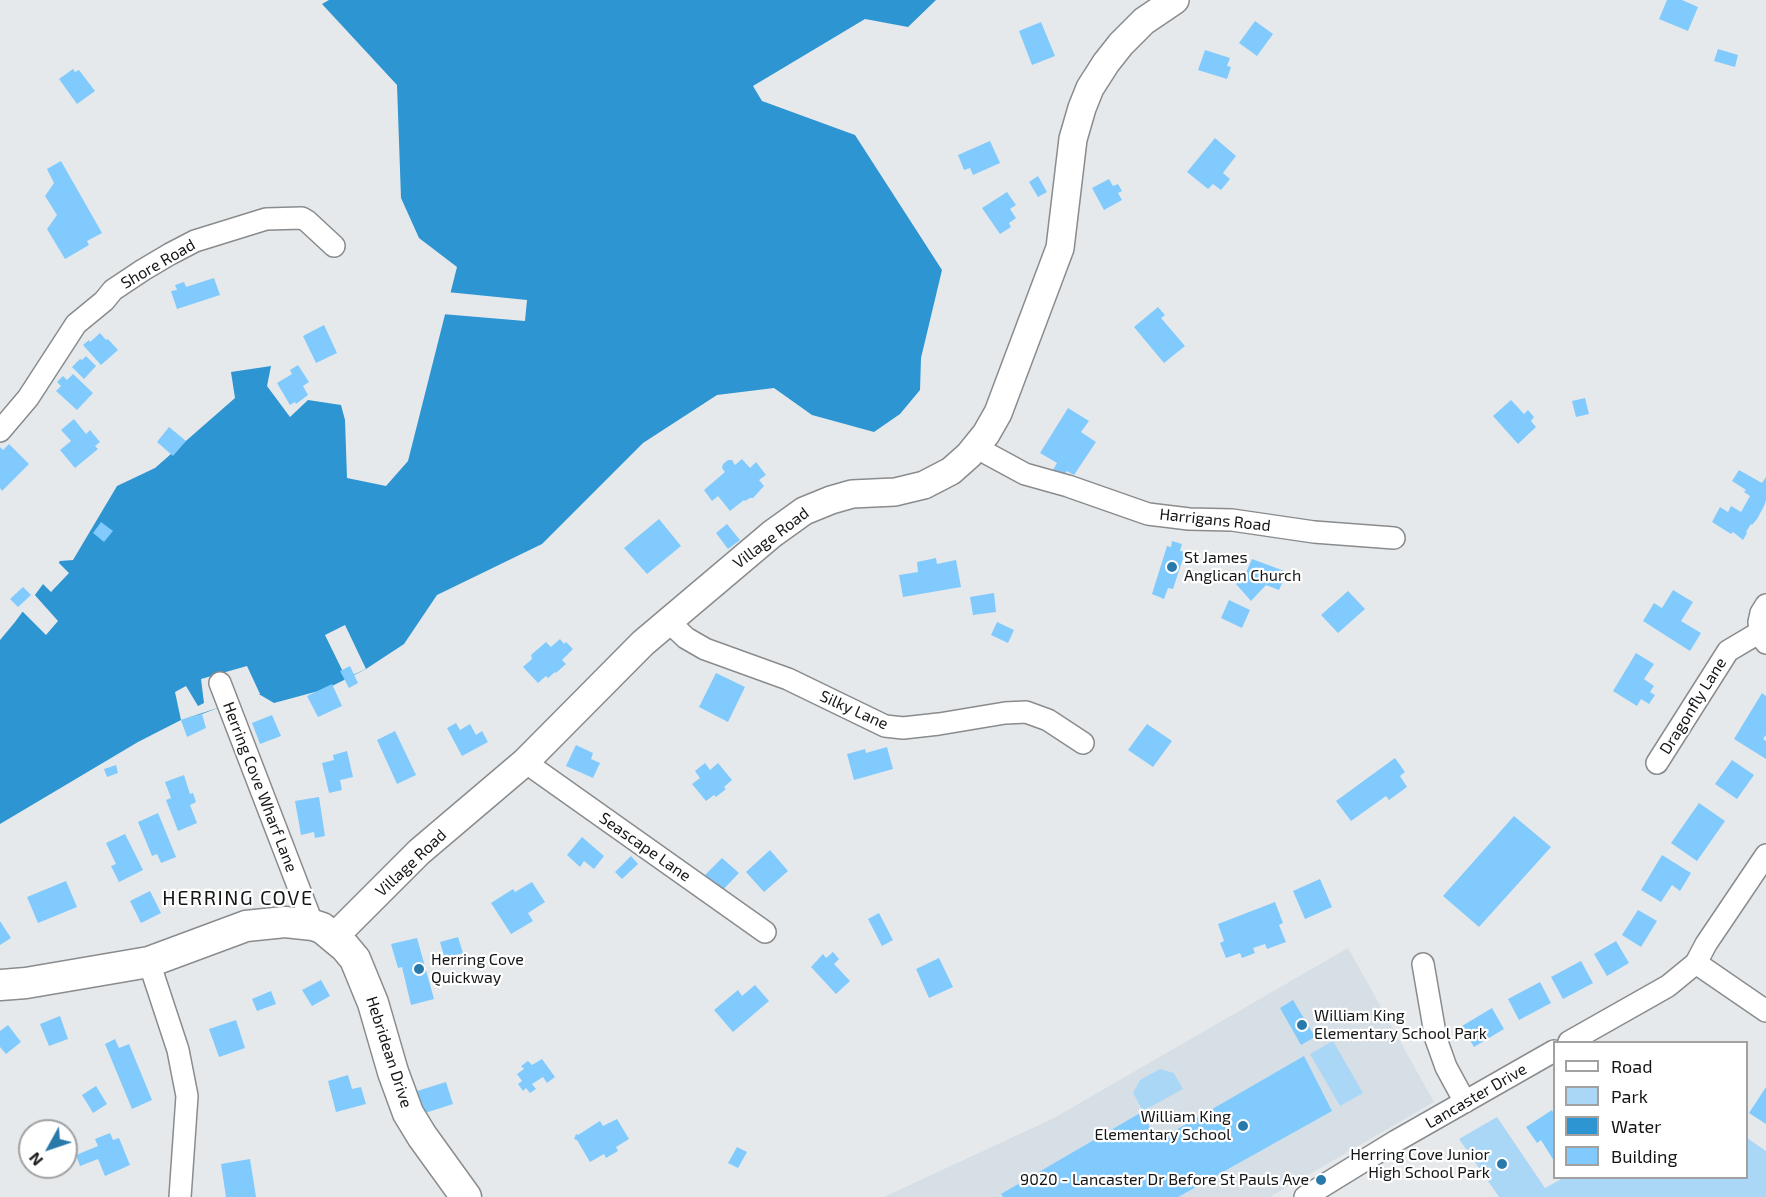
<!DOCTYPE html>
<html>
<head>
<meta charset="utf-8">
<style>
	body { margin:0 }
	#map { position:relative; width:1766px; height:1197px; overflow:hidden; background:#e6e9eb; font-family:"Exo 2",sans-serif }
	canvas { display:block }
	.legend { position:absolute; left:1553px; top:1041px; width:195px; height:138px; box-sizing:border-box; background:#fff; border:2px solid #a1a1a2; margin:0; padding:8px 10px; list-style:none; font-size:18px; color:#141516 }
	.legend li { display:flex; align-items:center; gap:12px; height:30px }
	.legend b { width:30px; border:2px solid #a1a1a2 }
	.north { position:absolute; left:18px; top:1119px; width:60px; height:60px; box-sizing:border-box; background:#fff; border:2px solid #a1a1a2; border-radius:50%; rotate:230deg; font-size:16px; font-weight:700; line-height:24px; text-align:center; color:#141516 }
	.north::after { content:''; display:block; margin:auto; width:21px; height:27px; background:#297aab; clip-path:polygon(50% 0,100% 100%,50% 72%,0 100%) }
</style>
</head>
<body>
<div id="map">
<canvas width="1766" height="1197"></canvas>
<ul class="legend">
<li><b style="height:8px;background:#fff"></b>Road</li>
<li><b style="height:16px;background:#abd7f7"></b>Park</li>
<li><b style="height:16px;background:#2d95d2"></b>Water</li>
<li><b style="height:16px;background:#80cafd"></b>Building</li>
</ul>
<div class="north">N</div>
</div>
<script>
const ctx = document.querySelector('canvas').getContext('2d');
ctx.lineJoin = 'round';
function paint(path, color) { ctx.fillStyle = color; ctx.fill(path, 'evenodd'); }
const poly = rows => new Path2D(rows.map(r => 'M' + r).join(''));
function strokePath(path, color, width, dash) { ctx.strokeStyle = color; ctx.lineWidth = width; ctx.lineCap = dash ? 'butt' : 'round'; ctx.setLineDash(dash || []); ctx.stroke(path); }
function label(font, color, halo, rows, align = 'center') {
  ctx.font = font + ' "Exo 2",sans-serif'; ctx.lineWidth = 4.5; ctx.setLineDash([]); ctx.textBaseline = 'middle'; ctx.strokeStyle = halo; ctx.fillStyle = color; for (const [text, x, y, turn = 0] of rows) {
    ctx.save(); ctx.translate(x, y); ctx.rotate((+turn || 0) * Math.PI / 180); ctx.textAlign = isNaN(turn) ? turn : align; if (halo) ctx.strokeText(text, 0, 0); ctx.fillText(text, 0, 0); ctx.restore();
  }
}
paint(poly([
	[1348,948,1434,1102,1270,1197,884,1197,1054,1118]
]), '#d6dfe6');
paint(poly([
	[1333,1041,1363,1093,1340,1106,1310,1054],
	[1160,1069,1174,1073,1183,1089,1143,1111,1133,1093,1140,1080],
	[1497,1117,1545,1188,1563,1178,1746,1178,1747,1138,1766,1151,1766,1197,1499,1197,1459,1139]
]), '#abd7f7');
paint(poly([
	[329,0,936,0,908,27,865,19,753,86,762,101,855,135,942,270,921,358,920,390,900,414,874,432,812,415,774,388,717,395,643,443,542,544,437,595,404,644,366,669,326,689,274,703,257,693,202,714,181,720,138,742,0,824,0,640,15,622,60,561,73,560,117,486,155,468,235,398,231,372,271,366,267,386,290,417,308,400,341,405,345,420,347,478,386,486,408,461,457,267,419,238,401,198,397,85,322,4]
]), '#2d95d2');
paint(poly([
	[447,292,527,300,525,321,442,314],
	[57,561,69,573,51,592,41,582],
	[33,593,58,621,46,635,21,610],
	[345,625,366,669,346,678,325,635],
	[247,666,260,694,181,720,175,692,186,686,198,706,204,703,201,679]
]), '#e6e9eb');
paint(poly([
	[1667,0,1682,0,1698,7,1688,31,1659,19],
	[1255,21,1273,34,1257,56,1239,43],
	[1041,22,1055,56,1032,65,1019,31],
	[1718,49,1738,55,1735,67,1714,61],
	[1205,50,1230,58,1227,66,1231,67,1227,79,1198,70],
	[73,69,75,72,79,70,95,91,77,104,59,79],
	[1215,138,1236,156,1223,173,1230,179,1221,190,1213,184,1208,189,1187,172],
	[990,141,1000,163,973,175,970,168,964,170,958,155],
	[61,161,102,233,87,241,89,245,65,259,47,229,57,215,45,196,54,183,47,169],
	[1038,176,1047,192,1038,197,1029,182],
	[1109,179,1113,186,1118,184,1122,191,1118,193,1122,200,1104,210,1092,188],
	[1007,192,1016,205,1010,209,1016,218,1009,223,1011,227,1000,234,982,208],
	[214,278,220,295,177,309,171,291,177,290,175,285,184,282,186,287],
	[1158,307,1165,315,1161,318,1185,346,1164,363,1134,327],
	[324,325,337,353,316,363,303,336],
	[100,333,106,340,108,339,118,350,101,365,83,345,89,340,90,342],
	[86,356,96,366,84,379,72,367,80,359,82,360],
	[298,365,309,382,303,386,308,395,296,404,295,402,290,405,277,383,292,374,290,370],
	[73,374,93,393,77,410,56,391,61,386,57,382,63,376,67,380],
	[1585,398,1589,414,1576,417,1572,401],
	[1511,400,1524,414,1528,410,1534,417,1531,421,1536,427,1518,444,1493,416],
	[1068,408,1089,421,1081,432,1096,442,1074,475,1067,471,1064,476,1053,470,1057,463,1040,453],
	[74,419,86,434,90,430,100,442,95,446,98,449,75,468,60,450,71,441,61,430],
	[169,427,186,441,173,456,157,442],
	[9,444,29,464,2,491,0,488,0,447,3,450],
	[742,459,750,468,756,462,766,475,759,480,764,486,753,498,750,498,745,501,744,500,730,511,718,496,712,501,704,490,725,472,722,468,723,464,728,460,732,460,735,465],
	[1739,470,1762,483,1766,477,1766,500,1764,506,1757,519,1752,525,1751,524,1746,532,1747,533,1743,540,1733,532,1731,534,1712,522,1720,507,1728,512,1731,506,1741,512,1750,496,1744,492,1746,490,1732,481],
	[659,519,681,546,647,574,624,548],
	[101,522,113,531,104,542,93,533],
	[727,524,740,540,728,549,716,533],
	[1172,541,1182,544,1180,551,1185,552,1173,589,1168,588,1164,599,1152,594,1167,546,1171,547],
	[936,558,937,564,956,560,961,587,903,597,899,575,918,572,917,562],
	[1252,559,1287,572,1279,590,1266,585,1251,601,1236,584,1245,575],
	[23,587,31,595,18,607,10,599],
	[1673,590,1693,602,1681,621,1701,633,1690,651,1643,621,1654,603,1662,608],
	[1348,591,1365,609,1338,633,1321,615],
	[994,593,996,612,973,615,970,597],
	[1229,600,1250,610,1242,628,1221,618],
	[997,622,1014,630,1008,643,991,635],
	[560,639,564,644,566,642,573,649,562,660,566,664,556,673,555,672,548,678,546,676,538,683,523,667,532,659,531,655,546,642,551,647],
	[1636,653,1654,664,1644,679,1654,686,1650,692,1655,695,1649,704,1641,699,1637,706,1613,691],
	[350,666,358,683,349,688,340,671],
	[716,673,745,687,728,722,699,707],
	[332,684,342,706,318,717,307,696],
	[1762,693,1766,696,1766,735,1763,739,1766,741,1766,759,1734,739],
	[202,714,206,728,187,737,181,720],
	[272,715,281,736,260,744,252,723],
	[456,723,460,730,470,724,476,735,482,731,488,742,462,756,447,728],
	[1147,724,1172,741,1153,767,1128,750],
	[395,731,416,775,397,784,377,740],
	[576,745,593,753,591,759,600,763,593,778,566,766],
	[887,747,893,769,854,780,847,754,865,749,866,753],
	[347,751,353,777,340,780,342,790,329,793,322,763,334,760,333,755],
	[1395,758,1405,772,1400,776,1407,787,1389,800,1386,796,1351,821,1336,801],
	[1732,760,1754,775,1737,799,1715,784],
	[705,763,710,770,718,763,732,780,724,787,726,789,716,797,714,795,706,801,692,784,700,778,695,771],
	[116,765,118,773,107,777,104,769],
	[184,775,190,794,193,793,196,802,190,805,197,823,178,831,166,800,171,798,165,782],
	[319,797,325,836,315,838,314,832,301,835,295,801],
	[1699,803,1725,821,1697,861,1671,843],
	[158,813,176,857,161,863,157,854,152,856,138,822],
	[1514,816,1551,847,1479,927,1443,896],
	[125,834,143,870,119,882,111,866,116,864,106,843],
	[582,837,604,856,594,869,584,861,580,867,567,855],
	[770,850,788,871,764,892,746,872],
	[1662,855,1691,873,1680,891,1672,885,1661,902,1641,890],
	[631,856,638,864,622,879,615,872],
	[722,858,739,873,718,895,701,879],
	[1320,879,1332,907,1305,919,1293,891],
	[66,881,77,907,38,923,27,897],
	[532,882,545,902,528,913,533,921,511,934,491,903,513,889,515,892],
	[150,891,161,913,141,923,130,901],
	[1275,902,1283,923,1279,925,1286,942,1267,949,1265,944,1253,948,1255,953,1242,958,1240,953,1226,958,1220,943,1224,941,1218,924],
	[1638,910,1657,921,1641,947,1622,935],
	[879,913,893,940,882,946,868,919],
	[0,921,11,938,0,945],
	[458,937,463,953,445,959,440,942],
	[417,938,434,999,411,1005,402,967,398,968,391,944],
	[1616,941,1629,963,1607,976,1594,954],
	[833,952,839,959,834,964,850,981,836,994,811,967,823,954,826,958],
	[939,958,953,987,929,998,916,969],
	[1581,961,1593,983,1563,999,1551,977],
	[321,980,330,996,312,1006,302,990],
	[1540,982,1551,1003,1519,1020,1508,999],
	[755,985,769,1001,733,1032,714,1010,738,990,742,996],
	[271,991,276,1004,257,1011,252,999],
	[1293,1000,1315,1037,1301,1045,1280,1008],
	[1492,1008,1504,1029,1474,1047,1462,1026],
	[60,1016,68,1039,49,1046,40,1024],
	[236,1020,245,1048,219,1057,209,1029],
	[8,1025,21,1042,6,1054,0,1047,0,1031],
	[115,1039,119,1048,129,1044,152,1100,132,1109,105,1044],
	[1304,1056,1332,1111,1178,1197,1003,1197,1001,1194,1142,1112,1157,1141],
	[542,1059,555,1077,547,1083,543,1077,532,1084,536,1089,530,1093,526,1088,523,1091,518,1084,522,1081,517,1074,524,1069,521,1066,528,1061,532,1065],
	[348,1075,352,1089,361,1087,366,1104,336,1112,328,1081],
	[446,1082,453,1104,425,1113,417,1091],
	[96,1086,107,1104,93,1113,82,1095],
	[1766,1087,1766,1124,1749,1113],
	[1552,1110,1554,1115,1554,1161,1541,1140,1537,1143,1526,1127],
	[617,1119,629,1139,616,1147,618,1151,606,1158,604,1154,590,1162,577,1140,574,1139,576,1134,578,1135,600,1121,603,1126],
	[110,1133,113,1140,119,1138,130,1165,105,1176,98,1159,80,1166,76,1155,98,1146,95,1139],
	[737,1147,747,1152,738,1168,728,1163],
	[250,1159,256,1197,226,1197,221,1164]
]), '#80cafd');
const minor = poly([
	[0,431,28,398,76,324,104,301,113,290,143,270,170,254,195,241,266,219,302,218,307,221,334,246],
	[977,445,988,454,1025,474,1068,486,1148,514,1189,519,1232,520,1314,532,1394,538],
	[669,622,686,638,705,649,788,679,885,726,903,728,939,724,1005,713,1026,712,1048,720,1083,743],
	[1766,643,1761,636,1759,622,1761,613,1766,605],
	[220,683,313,925],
	[525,762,765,932],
	[1657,763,1728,651,1760,632],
	[149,962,178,1050,187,1096,180,1197],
	[1696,963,1766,1011],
	[1423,964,1436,1039,1446,1067,1465,1102],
	[1569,1042,1668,986,1696,963,1706,944,1766,855],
	[1305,1197,1396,1141,1554,1051]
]);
const tertiary = poly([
	[334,937,419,852,525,762,643,643,772,534,804,511,831,500,852,494,895,492,924,485,951,471,969,455,986,434,998,413,1060,248,1073,139,1082,108,1090,88,1106,63,1121,44,1144,21,1175,0]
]);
const secondary = poly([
	[0,985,26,983,149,962,246,926,285,922,313,925,322,928,345,947,355,959,373,1003,393,1072,408,1113,422,1136,466,1197]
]);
strokePath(minor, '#898b8d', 24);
strokePath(tertiary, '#898b8d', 30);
strokePath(secondary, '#898b8d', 33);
strokePath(minor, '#fff', 21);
strokePath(tertiary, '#fff', 27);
strokePath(secondary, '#fff', 30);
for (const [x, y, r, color] of [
	[1172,567,6,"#297aab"],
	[419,969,6,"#297aab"],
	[1302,1025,6,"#297aab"],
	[1243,1126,6,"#297aab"],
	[1502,1164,6,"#297aab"],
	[1321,1180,6,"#297aab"]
]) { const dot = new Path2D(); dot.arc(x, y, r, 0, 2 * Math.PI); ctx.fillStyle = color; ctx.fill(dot); strokePath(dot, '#fff', 2); }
label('16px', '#141516', '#fff', [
	["Shore Road",158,264,-30],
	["Harrigans Road",1215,520,6],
	["Village Road",771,538,-37],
	["Dragonfly Lane",1693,706,-58],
	["Silky Lane",854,710,24],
	["Herring Cove Wharf Lane",260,787,69],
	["Seascape Lane",645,847,35],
	["Village Road",411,863,-43],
	["Hebridean Drive",389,1052,72],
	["Lancaster Drive",1476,1096,-30]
]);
label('16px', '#141516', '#fff', [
	["St James",1184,558],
	["Anglican Church",1184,576],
	["Herring Cove",431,960],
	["Quickway",431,978],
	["William King",1314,1016],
	["Elementary School Park",1314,1034],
	["William King",1231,1117,"right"],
	["Elementary School",1231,1135,"right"],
	["Herring Cove Junior",1490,1155,"right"],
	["High School Park",1490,1173,"right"],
	["9020 - Lancaster Dr Before St Pauls Ave",1309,1180,"right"]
], 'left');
ctx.letterSpacing = '1.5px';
label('20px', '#141516', '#fff', [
	["HERRING COVE",238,898]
]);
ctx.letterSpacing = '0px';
</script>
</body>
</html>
